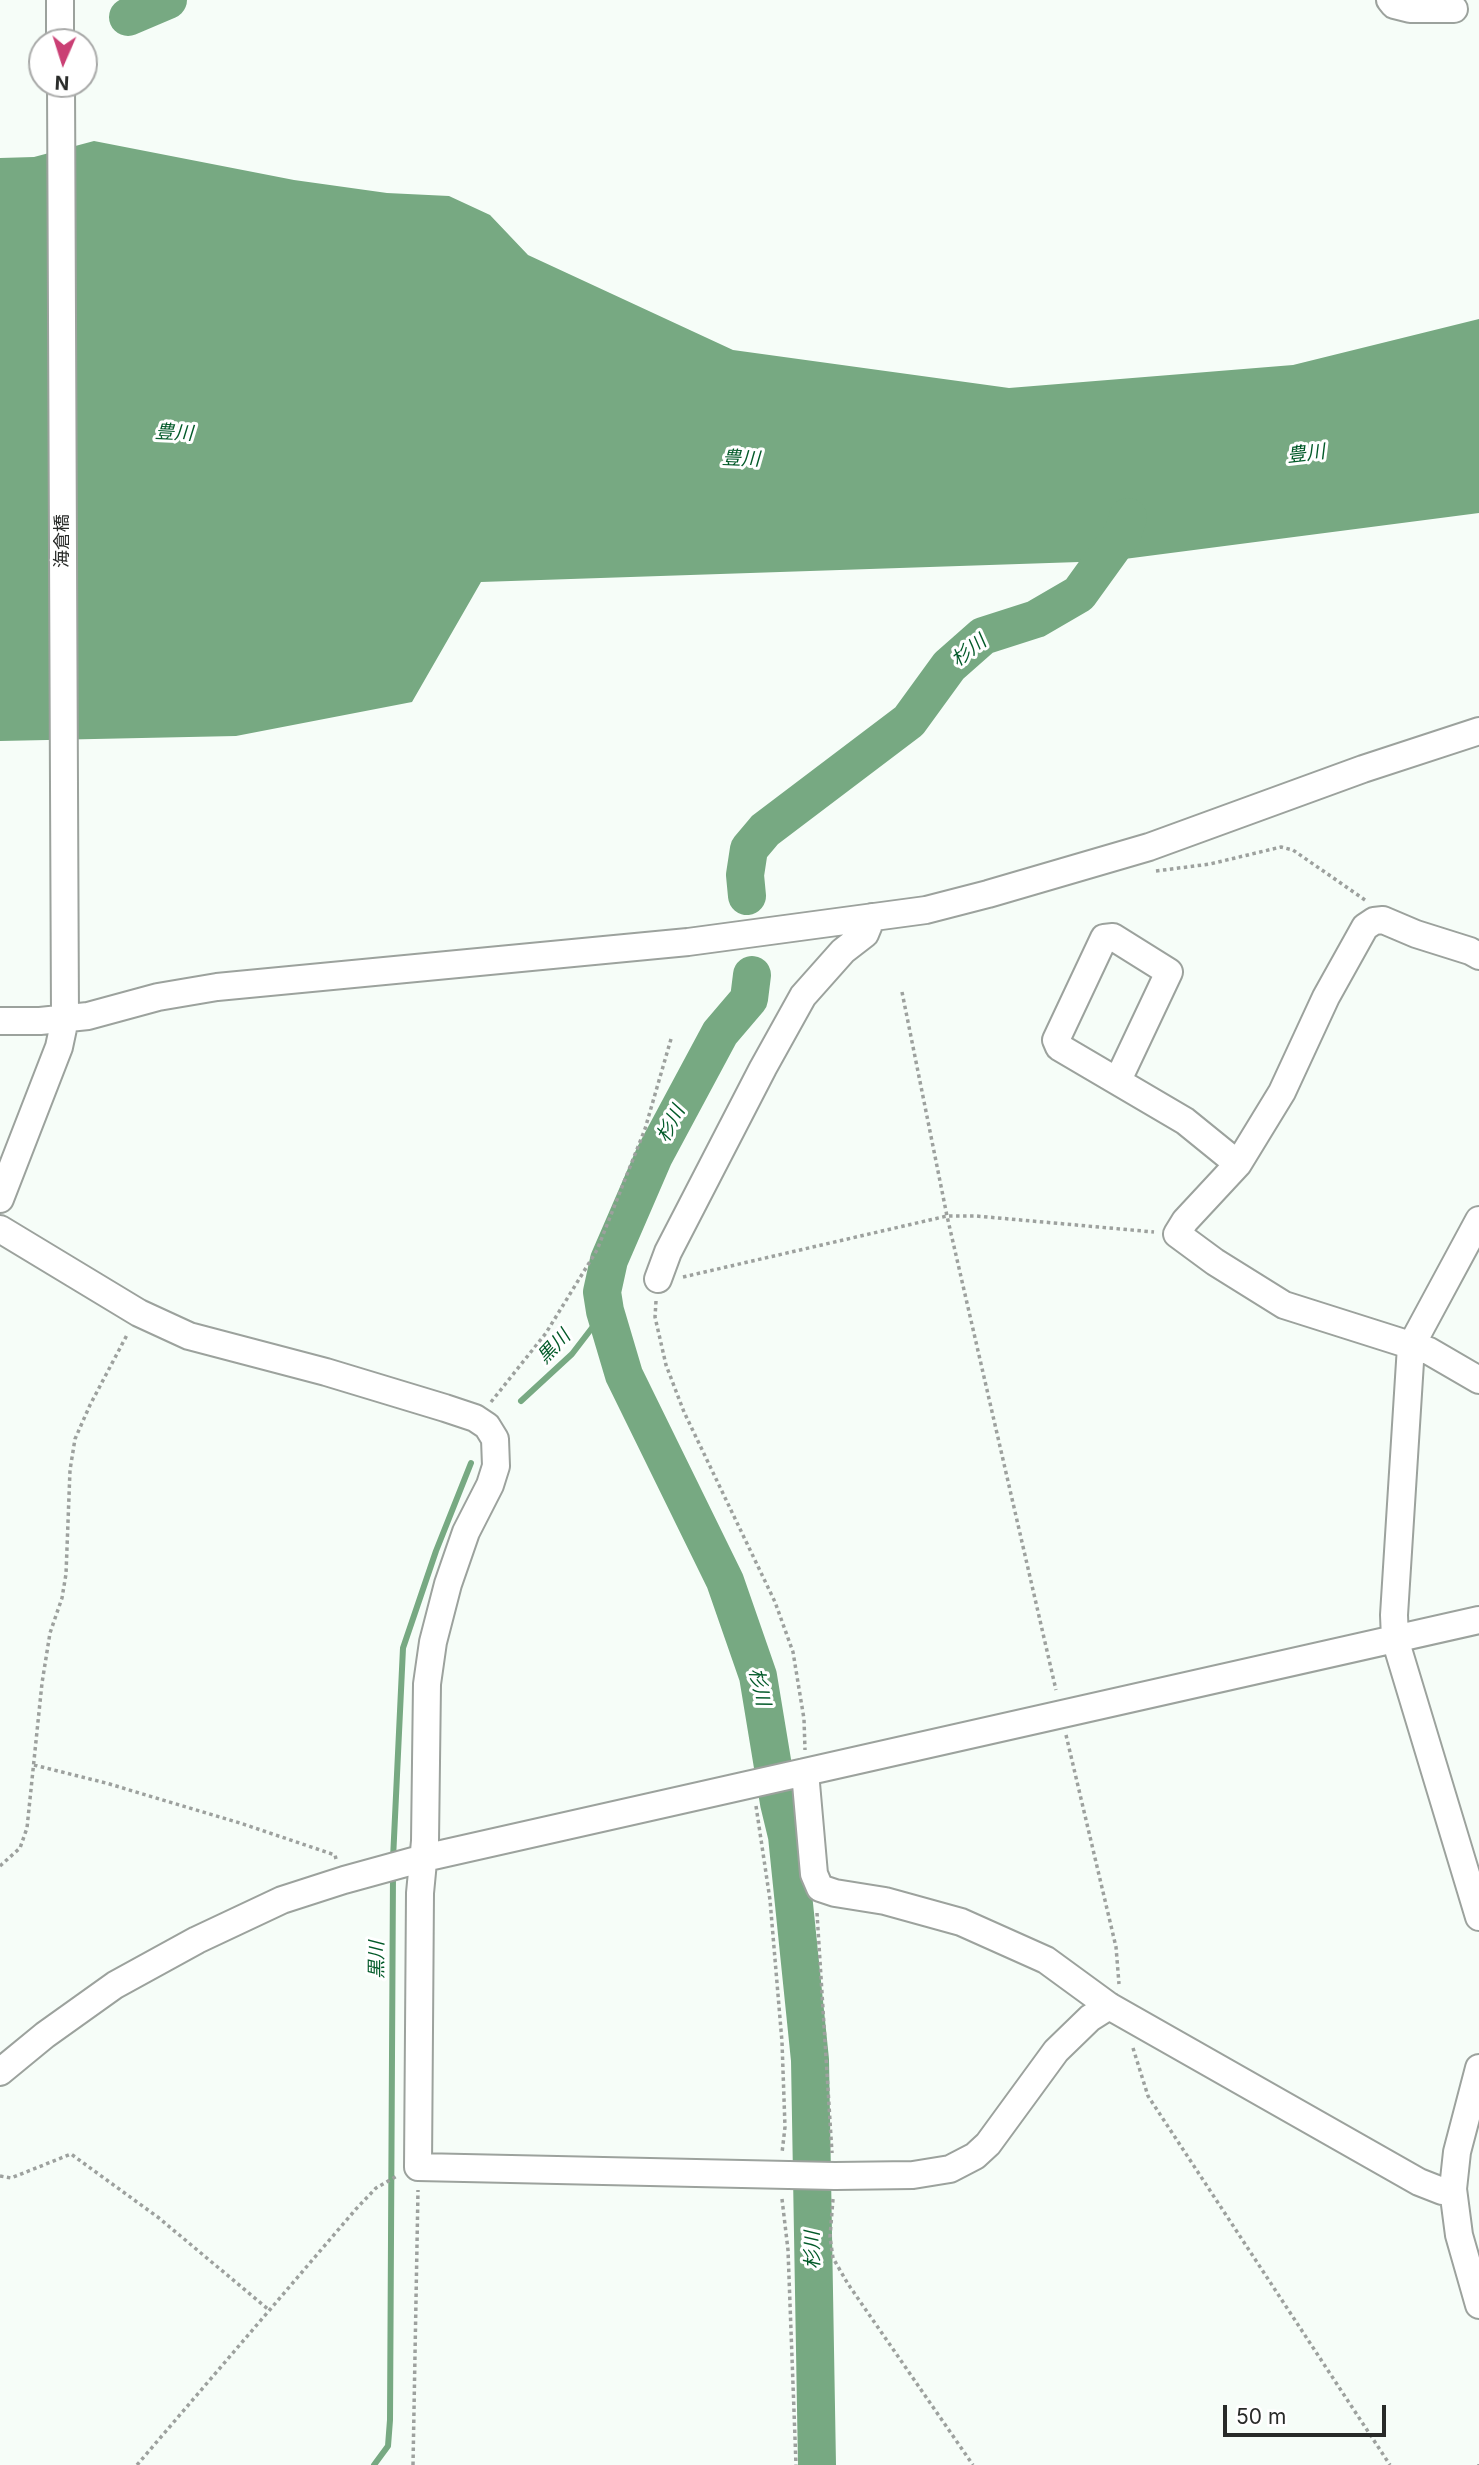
<!DOCTYPE html>
<html>
<head>
<meta charset="utf-8">
<style>
	body { margin:0 }
	#map { position:relative; width:1479px; height:2465px; overflow:hidden; background:#f6fdf8; font-family:Inter,sans-serif }
	canvas { display:block }
	.north { position:absolute; left:28px; top:28px; width:70px; height:70px; box-sizing:border-box; background:#fff; border:2px solid #a9aaa9; border-radius:50%; rotate:183deg; font-size:19px; font-weight:700; line-height:28px; text-align:center; color:#282a28 }
	.north::after { content:''; display:block; margin:auto; width:24px; height:32px; background:#ca3f74; clip-path:polygon(50% 0,100% 100%,50% 72%,0 100%) }
	.scale { position:absolute; left:1223px; top:2405px; width:163px; height:32px; box-sizing:border-box; border:4px solid #282a28; border-top:0; padding-left:9px; font-size:21px; line-height:24px; white-space:nowrap; color:#282a28; -webkit-text-stroke:5px #fff; paint-order:stroke }
</style>
</head>
<body>
<div id="map">
<canvas width="1479" height="2465"></canvas>
<div class="north">N</div>
<div class="scale">50 m</div>
</div>
<script>
const ctx = document.querySelector('canvas').getContext('2d');
ctx.lineJoin = 'round';
function paint(path, color) { ctx.fillStyle = color; ctx.fill(path, 'evenodd'); }
const poly = rows => new Path2D(rows.map(r => 'M' + r).join(''));
function strokePath(path, color, width, dash) { ctx.strokeStyle = color; ctx.lineWidth = width; ctx.lineCap = dash ? 'butt' : 'round'; ctx.setLineDash(dash || []); ctx.stroke(path); }
function label(font, color, halo, rows, align = 'center') {
  ctx.font = font + ' Inter,"Noto Sans JP",sans-serif'; ctx.lineWidth = 6; ctx.setLineDash([]); ctx.textBaseline = 'middle'; ctx.strokeStyle = halo; ctx.fillStyle = color; for (const [text, x, y, turn = 0] of rows) {
    ctx.save(); ctx.translate(x, y); ctx.rotate((+turn || 0) * Math.PI / 180); ctx.textAlign = isNaN(turn) ? turn : align; if (halo) ctx.strokeText(text, 0, 0); ctx.fillText(text, 0, 0); ctx.restore();
  }
}
paint(poly([
	[94,141,294,180,387,193,449,196,490,215,528,255,733,350,1009,388,1293,365,1479,319,1479,513,1109,561,481,582,412,702,236,736,0,741,0,158,34,157]
]), '#77a982');
strokePath(poly([
	[521,1401,572,1354,605,1311],
	[393,1859,403,1648,436,1551,471,1463],
	[374,2465,388,2446,390,2420,393,1873]
]), '#77a982', 6);
strokePath(poly([
	[128,17,168,0],
	[747,896,745,875,749,849,765,830,909,721,949,666,983,636,1036,619,1079,594,1123,533,1128,517],
	[752,975,749,999,720,1033,654,1156,609,1260,602,1292,605,1311,624,1375,725,1581,758,1676,779,1803,787,1836,810,2060,817,2465]
]), '#77a982', 38);
const minor = poly([
	[60,0,60,42],
	[1390,0,1394,5,1410,9,1454,9],
	[1479,956,1470,951,1416,934,1383,920,1374,921,1365,927,1326,997,1282,1092,1238,1164,1185,1221,1177,1234,1215,1262,1284,1305,1429,1351,1479,1380],
	[0,1021,40,1021,88,1016,158,997,217,987,688,942,926,910,988,894,1149,847,1363,769,1479,731],
	[1118,1080,1169,972,1113,937,1104,938,1056,1040,1059,1047,1185,1121,1238,1164],
	[0,1199,59,1047,65,1019,61,84],
	[1479,1220,1411,1346,1394,1615,1395,1639,1479,1917],
	[0,1229,139,1313,189,1336,326,1372,445,1408,475,1418,487,1426,495,1439,496,1466,490,1485,466,1532,448,1584,433,1642,427,1684,425,1841,420,1893,418,2167,835,2176,913,2175,950,2169,975,2156,988,2144,1056,2051,1090,2018,1109,2006],
	[658,1279,668,1252,763,1068,803,996,843,951,865,934,872,917],
	[805,1772,814,1874,820,1888,835,1893,885,1901,961,1922,1046,1960,1109,2006,1419,2182,1442,2191,1453,2189],
	[1479,2068,1457,2152,1453,2189,1459,2235,1479,2305],
	[0,2072,45,2035,115,1985,197,1940,282,1900,344,1880,424,1858,1479,1620]
]);
strokePath(minor, '#9ca29d', 30);
strokePath(poly([
	[1156,871,1210,864,1281,847,1293,850,1365,900],
	[902,992,947,1216,1056,1690],
	[683,1277,947,1216,976,1216,1154,1232],
	[656,1301,655,1317,666,1365,684,1412,775,1602,793,1652,804,1719,805,1750],
	[491,1402,546,1333,597,1250,645,1129,671,1039],
	[1066,1735,1116,1947,1119,1984],
	[34,1765,106,1783,240,1823,335,1855,336,1859],
	[756,1806,770,1900,782,2042,785,2127,782,2153],
	[0,1866,20,1848,27,1828,42,1683,50,1633,62,1598,66,1574,70,1470,75,1439,90,1405,128,1333],
	[817,1913,832,2153],
	[1133,2048,1148,2096,1390,2465],
	[0,2176,11,2178,71,2154,159,2218,269,2310],
	[782,2199,788,2250,796,2465],
	[833,2199,830,2237,833,2258,848,2284,973,2465],
	[137,2465,356,2209,376,2188,397,2176],
	[413,2465,418,2190],
	[1479,2465,1479,2464]
]), '#9da19e', 3.5, [3.5, 3.5]);
strokePath(minor, '#fff', 26);
label('18px', '#282a28', '#fff', [
	["海倉橋",63,541,-90]
]);
label('italic 19px', '#035a29', '#fff', [
	["豊川",174,433,3],
	["豊川",1306,454,-7],
	["豊川",741,459,2],
	["杉川",969,651,-38],
	["杉川",671,1124,-62],
	["黒川",554,1347,-47],
	["杉川",759,1687,77],
	["黒川",377,1960,-90],
	["杉川",813,2250,-91]
]);
</script>
</body>
</html>
